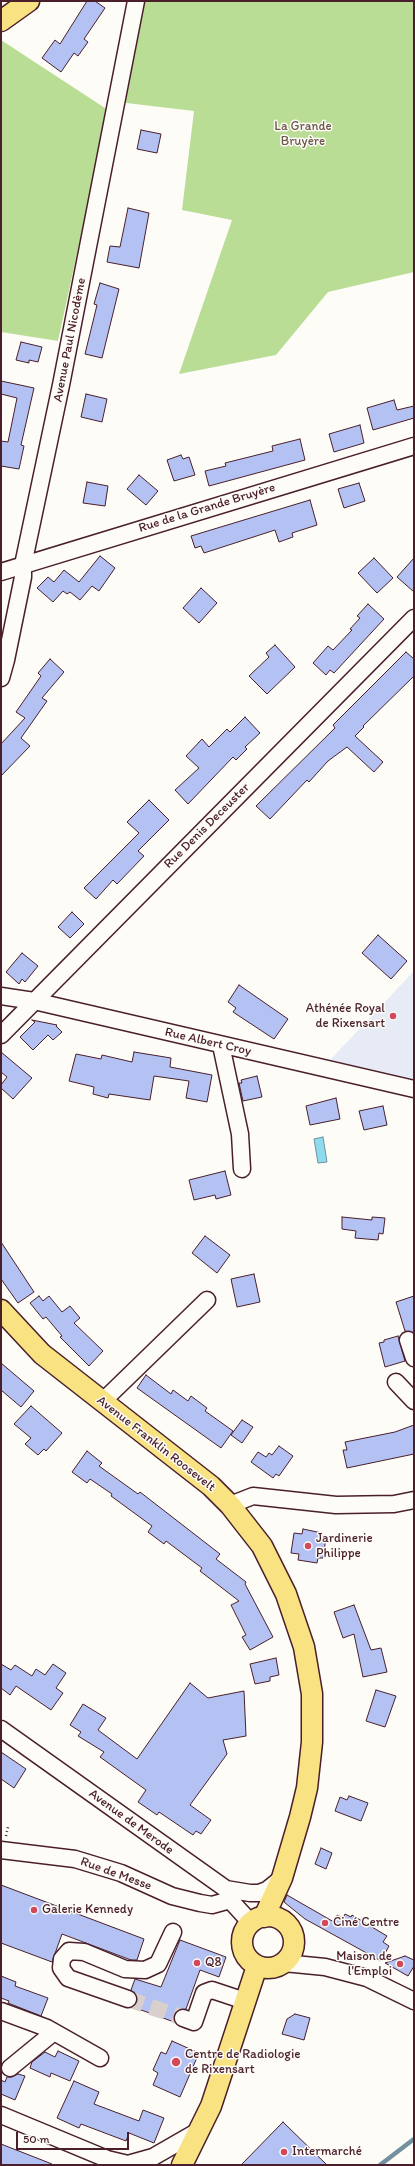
<!DOCTYPE html>
<html>
<head>
<meta charset="utf-8">
<style>
	body { margin:0 }
	#map { position:relative; width:415px; height:2166px; overflow:hidden; background:#fdfcf7; font-family:Itim,sans-serif }
	canvas { display:block }
	.frame { position:absolute; inset:0; border:2px solid #4a1f2b; pointer-events:none }
	.scale { position:absolute; left:16px; top:2132px; width:113px; height:18px; box-sizing:border-box; border:2px solid #4a1f2b; border-top:0; padding-left:5px; font-size:12px; line-height:14px; white-space:nowrap; color:#4a1f2b; -webkit-text-stroke:3px #fdfcf7; paint-order:stroke }
</style>
</head>
<body>
<div id="map">
<canvas width="415" height="2166"></canvas>
<div class="frame"></div>
<div class="scale">50 m</div>
</div>
<script>
const ctx = document.querySelector('canvas').getContext('2d');
ctx.lineJoin = 'round';
function paint(path, color) { ctx.fillStyle = color; ctx.fill(path, 'evenodd'); }
const poly = rows => new Path2D(rows.map(r => 'M' + r).join(''));
function strokePath(path, color, width, dash) { ctx.strokeStyle = color; ctx.lineWidth = width; ctx.lineCap = dash ? 'butt' : 'round'; ctx.setLineDash(dash || []); ctx.stroke(path); }
function label(font, color, halo, rows, align = 'center') {
  ctx.font = font + ' Itim,sans-serif'; ctx.lineWidth = 3; ctx.setLineDash([]); ctx.textBaseline = 'middle'; ctx.strokeStyle = halo; ctx.fillStyle = color; for (const [text, x, y, turn = 0] of rows) {
    ctx.save(); ctx.translate(x, y); ctx.rotate((+turn || 0) * Math.PI / 180); ctx.textAlign = isNaN(turn) ? turn : align; if (halo) ctx.strokeText(text, 0, 0); ctx.fillText(text, 0, 0); ctx.restore();
  }
}
paint(poly([
	[414,971,414,1079,330,1060]
]), '#e7ebf6');
paint(poly([
	[136,1,414,1,414,272,328,292,276,355,179,374,232,220,182,210,194,111,118,102],
	[1,40,108,110,58,341,1,332]
]), '#badd96');
const water = poly([
	[323,1137,327,1162,318,1163,314,1139,323,1137]
]);
paint(water, '#8ddbec');
strokePath(water, '#72909f', 1);
strokePath(poly([
	[380,2165,414,2139]
]), '#72909f', 4.5);
const building = poly([
	[87,1,95,1,105,8,84,39,88,42,78,56,74,53,61,72,42,58,55,40,60,44,87,1],
	[141,130,161,134,157,153,137,149,141,130],
	[128,208,149,213,139,268,107,262,110,246,120,247,128,208],
	[100,283,119,289,102,358,85,354,97,305,94,304,100,283],
	[21,342,42,347,38,362,29,360,29,363,16,360,21,342],
	[1,381,34,388,21,445,24,446,19,469,1,466,1,441,8,442,17,398,1,394,1,381],
	[86,394,107,399,102,422,81,417,86,394],
	[394,400,397,410,414,406,414,418,373,430,367,408,394,400],
	[360,425,364,443,334,452,329,434,360,425],
	[300,439,305,460,209,486,205,471,226,466,225,463,273,451,272,446,300,439],
	[181,455,183,459,189,457,195,475,174,481,167,460,181,455],
	[139,475,158,491,146,505,127,489,139,475],
	[87,482,108,486,105,506,83,503,87,482],
	[359,483,365,501,344,508,338,489,359,483],
	[310,500,317,525,292,533,293,537,279,542,275,530,204,553,201,546,195,548,191,536,310,500],
	[100,556,115,568,99,591,92,586,80,600,70,592,67,594,63,591,53,602,37,588,48,577,54,582,64,570,79,582,100,556],
	[374,558,393,578,377,593,358,573,374,558],
	[414,558,414,592,397,577,414,558],
	[201,588,217,603,199,623,183,608,201,588],
	[368,604,384,619,334,673,330,670,326,675,313,663,328,646,333,650,352,630,350,629,360,618,357,616,368,604],
	[275,645,295,667,267,694,249,676,269,657,266,653,275,645],
	[406,652,414,659,414,676,363,726,364,727,355,736,383,762,374,772,347,747,328,761,309,782,307,780,270,819,256,806,335,728,333,725,406,652],
	[50,659,64,672,42,698,47,701,21,738,30,746,1,776,1,744,25,718,16,712,41,676,38,673,50,659],
	[245,717,260,733,245,747,247,749,236,760,233,757,188,804,175,790,199,768,186,756,202,739,209,747,227,729,230,732,245,717],
	[149,800,169,820,138,851,144,856,117,884,113,880,96,899,84,888,139,833,127,822,149,800],
	[72,912,84,924,70,938,58,927,72,912],
	[378,935,407,961,391,979,362,953,378,935],
	[22,953,38,966,25,982,22,979,19,984,6,972,22,953],
	[239,985,288,1019,274,1039,233,1012,236,1008,228,1002,239,985],
	[32,1020,57,1025,56,1026,62,1032,53,1040,48,1035,33,1050,20,1037,35,1022,32,1020],
	[1,1052,32,1078,13,1099,1,1088,1,1085,7,1077,1,1072,1,1052],
	[134,1052,171,1058,170,1067,212,1075,207,1102,186,1098,189,1081,154,1076,150,1100,109,1094,108,1098,93,1094,94,1087,69,1081,76,1054,101,1059,102,1055,132,1062,134,1052],
	[257,1076,262,1097,243,1101,239,1083,242,1083,241,1080,257,1076],
	[336,1098,340,1119,310,1125,306,1106,336,1098],
	[383,1106,387,1125,364,1130,359,1111,383,1106],
	[225,1171,231,1195,216,1199,215,1195,194,1200,189,1180,225,1171],
	[342,1217,372,1220,372,1217,385,1218,383,1234,379,1233,378,1240,355,1238,356,1231,342,1229,342,1217],
	[205,1236,230,1255,217,1273,192,1253,205,1236],
	[1,1242,34,1292,18,1303,1,1279,1,1242],
	[254,1274,260,1302,237,1307,231,1279,254,1274],
	[39,1296,43,1301,49,1296,62,1312,70,1306,80,1318,74,1323,103,1351,89,1366,60,1337,62,1336,46,1317,43,1319,30,1303,39,1296],
	[414,1296,414,1333,405,1331,396,1302,414,1296],
	[398,1336,405,1361,385,1367,379,1343,384,1342,384,1340,398,1336],
	[1,1363,34,1391,21,1407,1,1390,1,1363],
	[146,1375,171,1394,173,1390,188,1401,191,1396,207,1408,205,1411,233,1431,221,1448,137,1388,146,1375],
	[31,1406,62,1433,46,1451,44,1449,38,1455,25,1444,31,1438,14,1424,31,1406],
	[242,1420,253,1427,242,1443,231,1435,242,1420],
	[414,1425,414,1454,347,1468,343,1450,347,1450,345,1442,395,1432,414,1425],
	[279,1446,293,1456,279,1476,276,1474,273,1478,251,1462,258,1452,266,1457,269,1453,272,1455,279,1446],
	[87,1451,102,1463,99,1466,138,1494,140,1492,220,1554,216,1559,246,1582,245,1584,273,1637,250,1650,242,1637,246,1635,231,1605,239,1601,200,1571,202,1568,166,1541,164,1544,148,1532,152,1526,111,1496,112,1494,90,1479,87,1483,72,1472,87,1451],
	[303,1529,322,1533,322,1538,326,1538,323,1558,318,1558,317,1563,298,1560,299,1554,291,1553,294,1533,302,1534,303,1529],
	[354,1605,371,1650,381,1648,387,1672,363,1677,354,1634,343,1638,334,1612,354,1605],
	[276,1658,279,1675,270,1677,270,1681,255,1684,250,1664,276,1658],
	[1,1664,11,1670,15,1665,32,1676,36,1669,45,1675,53,1664,66,1673,56,1688,63,1693,51,1710,16,1686,10,1695,1,1688,1,1664],
	[190,1683,208,1698,244,1691,246,1736,223,1740,227,1754,190,1805,211,1820,201,1834,196,1831,193,1835,159,1812,157,1815,138,1802,146,1790,100,1757,104,1752,78,1736,81,1732,70,1725,83,1704,106,1718,98,1730,137,1759,190,1683],
	[376,1690,396,1696,385,1727,366,1721,376,1690],
	[1,1752,26,1769,14,1788,1,1779,1,1752],
	[349,1796,368,1803,361,1821,335,1811,340,1797,347,1800,349,1796],
	[321,1848,332,1853,326,1869,315,1864,321,1848],
	[1,1885,144,1939,137,1960,131,1960,62,1934,52,1962,1,1943,1,1885],
	[287,1895,334,1922,337,1915,343,1918,345,1914,351,1917,352,1915,387,1936,383,1942,389,1946,381,1961,305,1919,284,1902,287,1895],
	[180,1940,226,1957,219,1977,200,1970,186,2009,177,2011,174,2015,174,2022,133,2007,137,2002,137,1998,131,1990,135,1979,161,1987,180,1940],
	[405,1956,414,1960,414,1966,408,1976,385,1963,405,1956],
	[1,1976,16,1982,15,1986,48,1998,41,2016,8,2003,9,2001,1,1998,1,1976],
	[295,2014,310,2018,304,2040,282,2034,287,2019,295,2014],
	[172,2041,199,2053,180,2097,153,2085,158,2073,153,2070,161,2052,166,2054,172,2041],
	[58,2051,79,2061,70,2081,51,2073,50,2077,30,2068,32,2062,45,2052,55,2057,58,2051],
	[18,2074,25,2076,15,2100,1,2094,1,2080,5,2082,7,2077,12,2077,18,2074],
	[74,2081,99,2092,94,2104,139,2121,143,2110,164,2118,154,2143,129,2133,126,2141,81,2124,79,2128,57,2118,74,2081],
	[283,2122,327,2165,241,2165,283,2122],
	[1,2144,52,2164,52,2165,1,2165,1,2144]
]);
paint(building, '#b4c2f3');
strokePath(building, '#4a1f2b', 1);
strokePath(poly([
	[128,1999,183,2018]
]), '#d9d0ce', 16, [16, 8]);
const minor = poly([
	[1,572,414,446],
	[1,678,6,660,23,577,23,565,61,385,136,1],
	[1,996,34,1001,414,1089],
	[1,1035,414,618],
	[221,1045,240,1134,242,1169],
	[408,1340,414,1358],
	[396,1382,414,1401],
	[102,1402,207,1300],
	[230,1505,253,1496,336,1505,394,1504,414,1500],
	[1,1729,226,1889,230,1900,251,1923],
	[1,1850,75,1859,121,1873,172,1896,200,1903,212,1905,230,1900],
	[226,1889,250,1893,259,1893,267,1890,282,1878],
	[284,1963,325,1967,367,1978,414,2001],
	[128,1999,68,1978,61,1968,62,1959,69,1951,84,1952,125,1969,145,1970,158,1964,173,1932],
	[1,2011,47,2028,100,2058],
	[183,2018,194,2022,204,1993,212,1990,245,2001],
	[10,2068,54,2032],
	[1,2115,107,2159,128,2164,153,2157,200,2130]
]);
const major = poly([
	[1,21,29,1],
	[1,1310,42,1354,211,1486,230,1505,262,1546,286,1594,304,1647,312,1694,312,1742,307,1788,300,1817,282,1878,264,1917],
	'242 1942a26 26 0 1 1 52 0a26 26 0 1 1-52 0Z',
	[182,2165,211,2106,257,1966]
]);
strokePath(minor, '#4a1f2b', 19);
strokePath(major, '#4a1f2b', 23);
strokePath(poly([
	[6,1836,8,1827]
]), '#4a1f2b', 2.5, [1, 3]);
strokePath(minor, '#fdfcf7', 16);
strokePath(major, '#f8e281', 20);
for (const [x, y, r, color] of [
	[393,1016,4,"#d1495b"],
	[308,1546,4,"#d1495b"],
	[34,1910,4,"#d1495b"],
	[325,1923,4,"#d1495b"],
	[197,1963,4,"#d1495b"],
	[400,1964,4,"#d1495b"],
	[176,2062,5,"#d1495b"],
	[284,2152,4,"#d1495b"]
]) { const dot = new Path2D(); dot.arc(x, y, r, 0, 2 * Math.PI); ctx.fillStyle = color; ctx.fill(dot); strokePath(dot, '#fdfcf7', 1.5); }
label('13px', '#6c584b', '#fdfcf7', [
	["La Grande",303,127],
	["Bruyère",303,142]
]);
label('13px', '#4a1f2b', '#fdfcf7', [
	["Avenue Paul Nicodème",70,340,-79],
	["Rue de la Grande Bruyère",207,508,-17],
	["Rue Denis Deceuster",207,826,-45],
	["Rue Albert Croy",208,1042,13],
	["Avenue Franklin Roosevelt",156,1444,38],
	["Avenue de Merode",131,1822,36],
	["Rue de Messe",116,1874,20]
]);
label('13px', '#4a1f2b', '#fdfcf7', [
	["Athénée Royal",385,1009,"right"],
	["de Rixensart",385,1024,"right"],
	["Jardinerie",316,1539],
	["Philippe",316,1554],
	["Galerie Kennedy",42,1910],
	["Ciné Centre",333,1923],
	["Maison de",392,1957,"right"],
	["l'Emploi",392,1972,"right"],
	["Q8",205,1963],
	["Centre de Radiologie",185,2055],
	["de Rixensart",185,2070],
	["Intermarché",292,2152]
], 'left');
</script>
</body>
</html>
